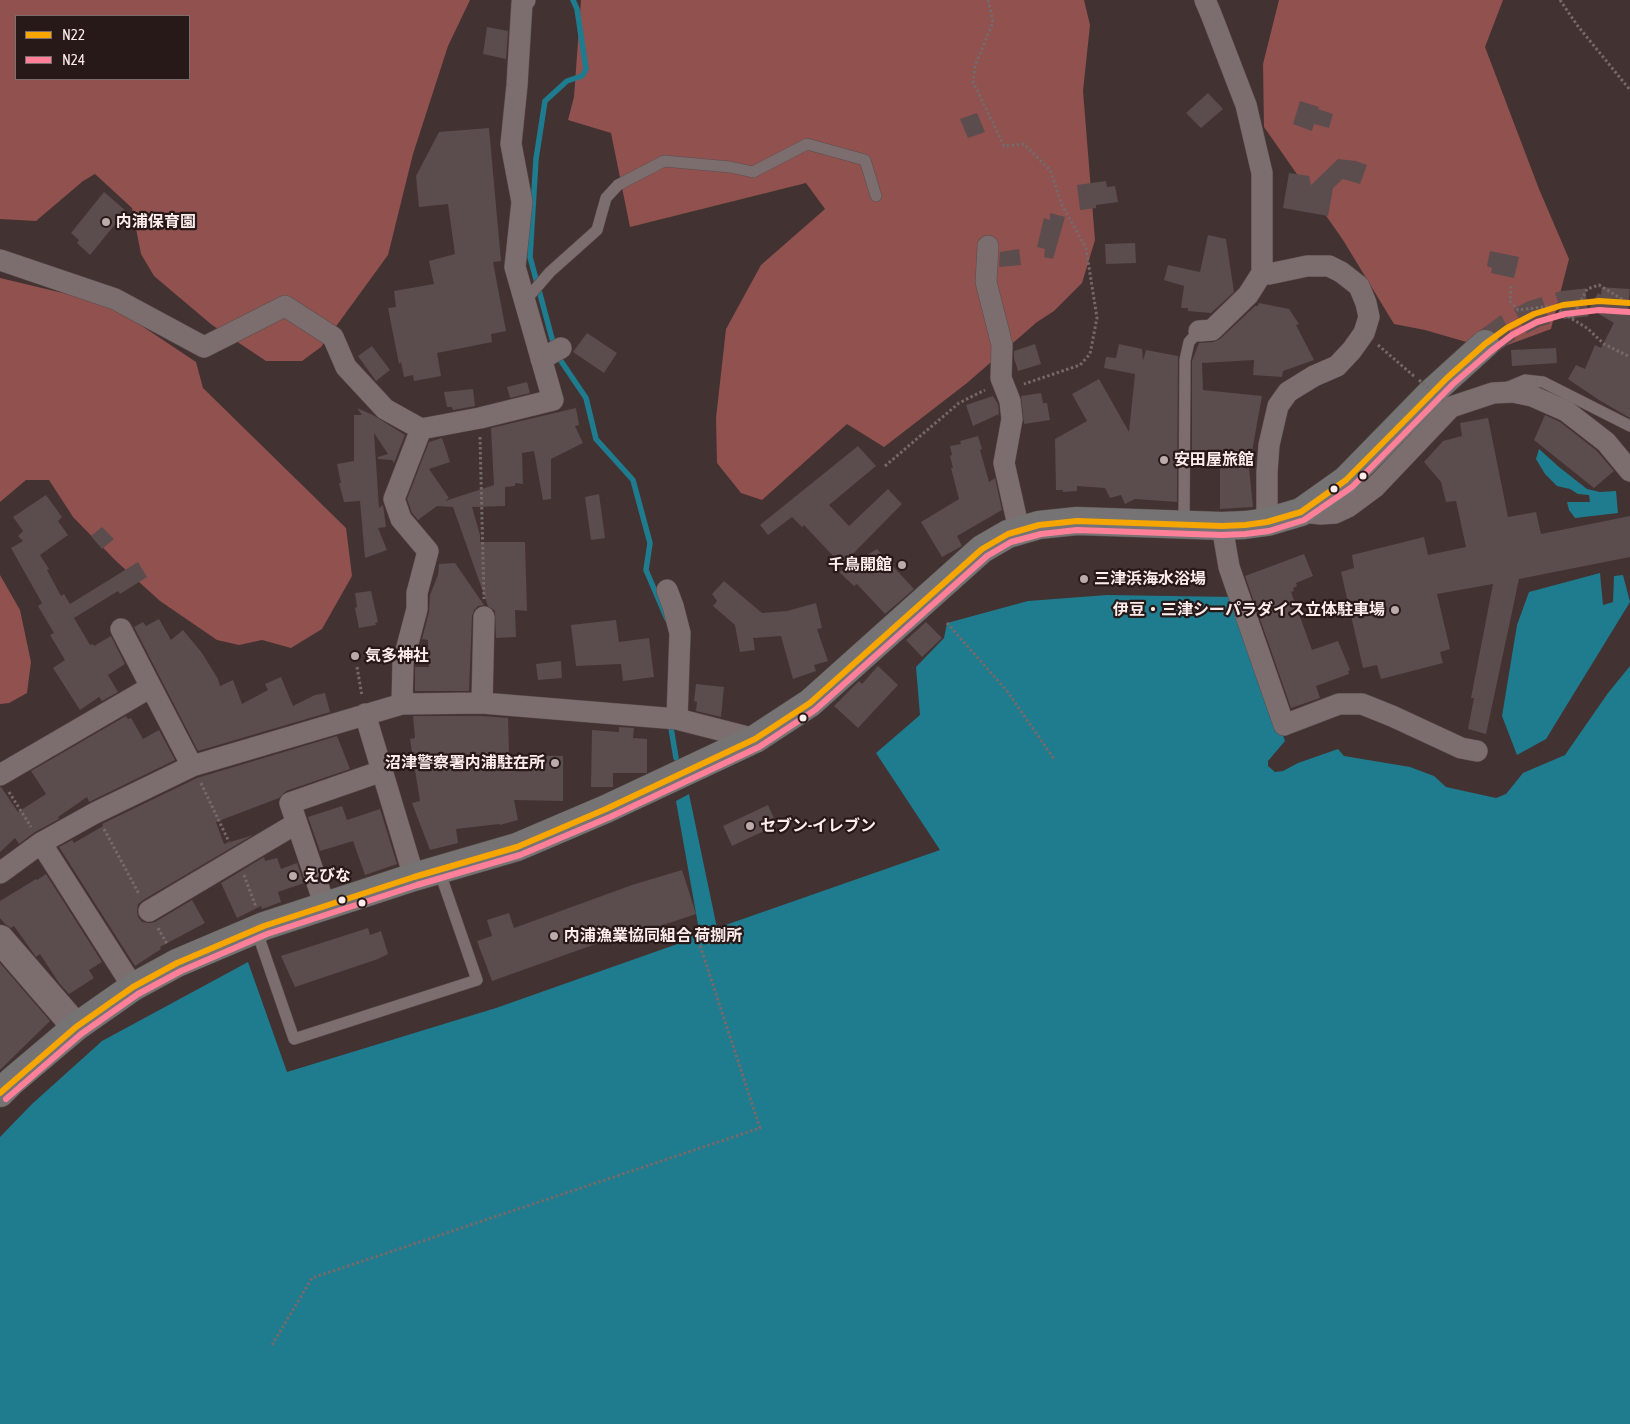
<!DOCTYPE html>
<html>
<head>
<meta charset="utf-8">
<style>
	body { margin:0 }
	#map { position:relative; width:1630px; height:1424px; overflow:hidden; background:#433232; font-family:"Asap Condensed",sans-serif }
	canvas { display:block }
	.legend { position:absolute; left:15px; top:15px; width:175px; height:65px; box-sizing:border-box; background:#271918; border:1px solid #7c6d6c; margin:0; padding:6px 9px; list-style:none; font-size:15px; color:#fceceb }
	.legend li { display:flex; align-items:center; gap:10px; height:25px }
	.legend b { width:25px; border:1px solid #7c6d6c }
</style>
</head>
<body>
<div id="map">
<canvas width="1630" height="1424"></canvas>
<ul class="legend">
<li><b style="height:6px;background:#f7a600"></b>N22</li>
<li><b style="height:6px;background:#ff8098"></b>N24</li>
</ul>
</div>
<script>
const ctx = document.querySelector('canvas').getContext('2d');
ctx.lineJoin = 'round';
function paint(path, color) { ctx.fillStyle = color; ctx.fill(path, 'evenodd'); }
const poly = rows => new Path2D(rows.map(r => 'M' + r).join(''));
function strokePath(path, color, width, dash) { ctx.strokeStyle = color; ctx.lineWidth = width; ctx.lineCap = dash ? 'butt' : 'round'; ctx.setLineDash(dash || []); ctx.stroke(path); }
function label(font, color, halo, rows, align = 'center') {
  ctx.font = font + ' "Asap Condensed","Noto Sans JP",sans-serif'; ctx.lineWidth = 4.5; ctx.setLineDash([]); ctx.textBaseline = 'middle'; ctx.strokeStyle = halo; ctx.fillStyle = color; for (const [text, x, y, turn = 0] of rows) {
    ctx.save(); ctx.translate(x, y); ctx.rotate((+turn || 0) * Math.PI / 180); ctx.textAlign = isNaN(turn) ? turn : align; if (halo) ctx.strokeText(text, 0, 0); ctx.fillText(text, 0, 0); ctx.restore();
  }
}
paint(poly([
	[0,0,470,0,448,46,413,154,388,255,321,347,302,361,266,361,212,325,154,276,141,254,132,208,95,174,83,181,36,221,0,219],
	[16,16,189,16,189,79,16,79],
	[581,0,1084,0,1090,25,1083,91,1095,240,1082,283,1054,311,1037,322,967,383,884,447,847,424,762,500,741,493,717,463,716,418,726,329,761,265,825,209,806,183,630,227,611,133,568,120,574,97],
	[1279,0,1503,0,1485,47,1539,189,1569,259,1551,329,1494,350,1425,330,1394,324,1343,240,1264,127,1263,64],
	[0,278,109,304,196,362,203,388,346,528,352,576,322,629,291,648,262,640,239,645,217,640,160,601,116,561,73,517,49,480,26,480,0,502],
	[0,575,20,610,31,662,27,693,9,703,0,704]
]), '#90514f');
paint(poly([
	[1539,449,1559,467,1587,489,1600,492,1616,491,1618,513,1575,518,1569,510,1567,502,1590,502,1589,495,1578,494,1570,489,1557,486,1545,474,1536,459],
	[1600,573,1603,605,1613,602,1614,576,1623,575,1630,602,1546,739,1517,755,1502,716,1517,625,1529,592],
	[1107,595,1234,597,1285,741,1268,761,1268,766,1275,772,1283,771,1298,763,1338,749,1344,756,1410,767,1434,776,1446,787,1496,798,1506,794,1523,773,1565,755,1608,693,1630,666,1630,1424,0,1424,0,1137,32,1104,102,1041,248,962,287,1072,496,1008,683,942,699,930,676,801,689,794,717,928,940,850,876,753,920,715,916,667,944,638,947,623,1028,601]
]), '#1f7b8e');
strokePath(poly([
	[554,346,530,257,536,159,545,101,567,81,582,76,586,69,577,9,573,0],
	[557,355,586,398,596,439,633,480,650,543,646,570,667,619],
	[671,728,676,758]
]), '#1f7b8e', 5.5);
paint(poly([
	[487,27,508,31,506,59,483,54],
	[1208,93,1223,109,1201,128,1186,113],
	[1300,101,1319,107,1318,109,1333,114,1329,128,1314,124,1312,131,1293,124],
	[977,113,985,132,968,138,960,119],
	[489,128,501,261,493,262,506,331,491,334,492,342,437,353,441,376,414,381,413,375,404,377,401,362,399,364,388,308,396,307,394,291,434,284,429,261,455,254,448,204,419,207,416,176,439,132],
	[1338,159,1356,161,1367,165,1360,184,1343,179,1333,188,1328,216,1283,208,1289,173,1309,176,1311,185],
	[1106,181,1107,187,1115,186,1118,202,1096,205,1096,208,1080,210,1077,185],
	[104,192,126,211,90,255,77,243,79,240,71,233],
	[1050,213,1065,217,1053,259,1044,257,1045,249,1037,247,1044,218,1050,220],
	[1208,235,1226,239,1234,292,1211,313,1188,311,1188,308,1181,308,1184,286,1164,280,1168,265,1200,272],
	[1135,243,1136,263,1106,264,1105,244],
	[1019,249,1021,265,999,267,1000,252],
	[1490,251,1519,257,1514,278,1491,273,1492,268,1487,266],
	[1598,293,1630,311,1630,418,1599,400,1568,379,1576,365,1585,369,1595,345,1601,348,1614,323,1589,308],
	[1259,303,1289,309,1299,324,1296,325,1314,360,1283,371,1282,377,1253,375,1254,360,1202,363,1203,390,1262,396,1249,468,1253,507,1220,509,1220,465,1192,462,1192,361,1199,343,1213,342,1220,339,1255,306,1258,306],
	[587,333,617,353,604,373,573,352],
	[1035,344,1041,364,1018,371,1014,358,1014,351],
	[1119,344,1142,349,1143,361,1146,350,1178,356,1177,502,1135,499,1125,504,1121,495,1110,498,1105,488,1077,486,1077,491,1063,492,1063,490,1056,490,1055,439,1087,421,1072,394,1099,379,1129,432,1135,374,1104,368,1106,357,1116,358],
	[372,346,390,370,376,381,358,356],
	[1556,348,1557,363,1512,366,1511,350],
	[527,382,530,393,510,398,507,387],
	[473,389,475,406,453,410,452,407,447,407,444,392],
	[1041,393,1043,403,1047,403,1050,420,1024,424,1021,396],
	[993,396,998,404,999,414,973,426,966,405],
	[357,408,373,415,405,435,394,463,392,460,378,459,378,457,388,454,374,433,379,508,383,505,386,527,378,528,387,550,365,558,360,501,344,502,339,483,341,483,337,464,354,461,354,415,362,415],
	[576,408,579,425,575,426,583,443,551,459,551,499,543,500,534,451,522,453,523,484,515,483,515,486,505,487,505,506,472,507,480,535,480,542,525,542,527,611,515,610,516,637,496,638,495,611,488,606,453,507,437,506,418,520,412,513,407,499,429,442,442,438,450,462,429,469,449,498,445,501,494,485,491,428],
	[1545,415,1560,422,1597,451,1614,471,1594,488,1534,440],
	[1488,418,1508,517,1536,512,1541,534,1630,516,1630,557,1519,579,1486,734,1468,729,1474,698,1471,698,1493,584,1437,594,1450,649,1440,652,1443,663,1381,679,1377,665,1363,668,1341,572,1354,568,1352,555,1424,537,1428,555,1466,547,1456,501,1446,502,1441,482,1424,462,1443,441,1462,436,1460,423],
	[978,436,982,449,980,450,989,482,995,478,1002,510,957,536,962,546,942,557,921,522,959,499,951,468,953,468,950,456,952,455,950,446,961,444,960,441],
	[858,446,876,466,829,505,849,526,888,489,902,504,838,569,834,557,804,525,802,527,792,517,768,535,760,525],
	[599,494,605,538,591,540,585,497],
	[46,495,62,517,58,521,68,535,40,555,49,569,47,570,61,596,64,594,70,604,138,562,147,577,120,594,118,591,74,618,90,645,93,644,94,646,111,636,125,664,108,675,118,692,102,701,99,697,80,710,53,668,65,660,50,635,54,633,38,606,42,603,11,548,23,541,18,536,23,531,13,517],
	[102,527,114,539,102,549,91,536],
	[877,549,914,589,885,614,857,584,854,586,839,572],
	[1304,554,1313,576,1296,583,1297,586,1293,588,1294,591,1291,592,1312,650,1338,641,1350,670,1348,671,1349,674,1316,686,1320,698,1291,708,1245,576],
	[455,563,484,605,478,606,474,610,472,616,469,691,415,691,415,667,429,667,428,640,422,639,429,612,430,595,438,575,439,564],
	[724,581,762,613,787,611,816,603,822,628,817,629,828,661,814,665,816,671,793,679,781,636,753,638,755,650,740,652,735,625,713,606,717,601,712,594],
	[371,591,378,622,375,623,376,625,359,628,355,608,357,607,355,593],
	[159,619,171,640,183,630,202,653,218,679,220,686,233,680,242,704,268,690,265,684,281,677,293,706,315,695,325,693,330,712,198,751,134,627,143,622,146,626],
	[616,620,619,642,649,638,654,677,623,681,621,664,576,666,571,625],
	[926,622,942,638,922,657,906,640],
	[561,661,562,678,538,680,536,664],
	[878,666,898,685,858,728,834,706,859,681,862,684],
	[696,684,724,687,721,717,696,711,697,702,694,701],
	[126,716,128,719,131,718,143,739,159,730,175,760,89,802,87,797,58,817,59,819,35,832,19,844,15,838,0,852,0,787,1,787,18,812,46,794,31,771],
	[413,716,482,716,508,718,509,755,563,756,563,801,514,800,518,820,500,825,499,824,456,829,458,843,430,850,412,803,420,801,410,739,415,738],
	[619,727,634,728,633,738,647,739,647,773,613,773,613,787,591,787,592,730,619,732],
	[337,736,350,769,286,791,279,798,216,822,224,844,253,835,143,900,138,904,137,911,138,917,142,922,150,923,155,922,192,900,205,923,160,947,161,949,135,966,59,847,72,840,74,843,103,826,102,824,197,778],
	[768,805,777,825,732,846,723,826],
	[342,806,347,820,380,809,397,864,365,875,353,841,320,851,308,817],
	[264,857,265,861,277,858,281,869,297,863,304,883,278,892,281,902,262,909,261,906,237,918,221,883],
	[682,870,696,914,648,930,646,926,492,981,477,941,492,936,487,920,509,913,514,928,632,885],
	[46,874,102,962,89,970,94,978,69,994,59,983,40,954,36,957,14,926,11,928,5,924,0,918,0,901,36,879,37,880],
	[368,928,370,935,381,931,388,954,378,959,295,987,281,956],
	[0,963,50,1021,0,1070]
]), '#5b4d4d');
strokePath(poly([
	[1485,344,1507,328,1534,314,1563,305,1599,301,1630,303]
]), '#5f4e4e', 28, [28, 14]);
const service = poly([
	[524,302,550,272,597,230,606,198,618,185,664,161,730,167,753,172,807,144,865,160,876,196],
	[1506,388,1525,380,1543,382,1630,426],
	[1184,524,1185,360,1189,342,1199,331],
	[256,929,294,1039,477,980,439,870]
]);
const minor = poly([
	[1205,0,1211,14,1246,105,1262,173,1262,273,1269,274,1307,266,1329,266,1341,272,1359,286,1366,303,1369,317,1364,333,1352,350,1337,366,1314,376,1288,392,1278,406,1269,445,1267,472,1267,522],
	[988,246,986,282,1002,345,1001,378,1010,401,1012,419,1004,463,1019,530],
	[0,260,115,299,204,347,285,306,333,337,346,367,385,409,421,429,394,499,401,519,428,551,417,593,417,609,403,662,402,704],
	[1199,331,1212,330,1248,295,1262,273],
	[541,359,561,348],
	[421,429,480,418,553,400,515,267,522,202,511,144,517,85,522,3,525,0],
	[1301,512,1321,514,1335,513,1348,507,1375,487,1451,407,1493,393,1513,392,1532,396,1566,411,1606,442,1630,471],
	[1222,526,1229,567,1284,725,1339,704,1362,704,1392,716,1461,748,1477,751],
	[667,590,673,606,680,633,677,719],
	[121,629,151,687],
	[482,703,484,617],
	[365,714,414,877],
	[0,775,151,687,192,766],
	[41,843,133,987],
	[0,873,41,843,95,813,192,766,402,704,482,703,677,719,755,739],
	[325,906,290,803,382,771],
	[149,911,297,823]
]);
const secondary = poly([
	[0,939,76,1027]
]);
const primary = poly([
	[0,1093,11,1082,76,1027,133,987,177,963,264,926,414,877,517,847,606,809,755,739,810,703,982,549,1008,534,1039,525,1077,521,1222,526,1245,525,1267,522,1301,512,1346,480,1431,393,1485,344]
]);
strokePath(service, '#5b4e4d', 12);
strokePath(minor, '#5b4e4d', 22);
strokePath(secondary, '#5b4e4d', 29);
strokePath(primary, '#5b4e4d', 29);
strokePath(poly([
	[988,0,993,22,975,66,973,82,1004,146,1024,144,1050,170,1062,205,1086,248,1097,318,1090,354,1080,365,1024,384],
	[1560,0,1577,25,1630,90],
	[1511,286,1510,301,1518,310,1551,306,1587,328,1604,344,1630,357],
	[1572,318,1587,289,1599,285,1630,304],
	[1378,345,1415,377],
	[480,437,484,599],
	[885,466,959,403,985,390],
	[947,623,1007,691,1054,759],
	[357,667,362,696],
	[201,783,229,842],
	[9,792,31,827],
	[104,829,139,894],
	[244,875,256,907],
	[158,928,167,944],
	[272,1345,312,1278,760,1128,696,933]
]), '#766969', 3, [2.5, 2.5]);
strokePath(service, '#7c6e6e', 11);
strokePath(minor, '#7c6e6e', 21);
strokePath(secondary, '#7c6e6e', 28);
strokePath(primary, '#757374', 28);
strokePath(poly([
	[1419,380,1445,402]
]), '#766969', 3, [2.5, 2.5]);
strokePath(poly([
	[0,1093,76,1027,133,987,177,963,264,926,414,877,517,847,606,809,755,739,810,703,982,549,1008,534,1039,525,1077,521,1222,526,1245,525,1267,522,1301,512,1346,480,1447,378,1485,344,1507,328,1534,314,1563,305,1599,301,1630,303]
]), '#f7a600', 6);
strokePath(poly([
	[6,1099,81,1034,138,994,181,971,267,934,417,885,520,855,610,817,759,747,815,710,987,556,1011,542,1041,534,1077,530,1222,535,1245,534,1269,531,1304,520,1352,487,1453,384,1491,351,1512,335,1537,322,1565,314,1599,310,1629,312]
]), '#ff8098', 6);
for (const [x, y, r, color] of [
	[106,222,5,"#bbabaa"],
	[1164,460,5,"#bbabaa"],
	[1363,476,4.5,"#fceceb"],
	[1334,489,4.5,"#fceceb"],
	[902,565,5,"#bbabaa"],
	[1084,579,5,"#bbabaa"],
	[1395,610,5,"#bbabaa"],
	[355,656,5,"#bbabaa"],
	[803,718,4.5,"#fceceb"],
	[555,763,5,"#bbabaa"],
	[750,826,5,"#bbabaa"],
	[293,876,5,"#bbabaa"],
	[342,900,4.5,"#fceceb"],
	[362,903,4.5,"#fceceb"],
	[554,936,5,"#bbabaa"]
]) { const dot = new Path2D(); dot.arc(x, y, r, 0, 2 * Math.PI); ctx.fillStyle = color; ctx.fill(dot); strokePath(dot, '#271918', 2); }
label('bold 16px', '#fceceb', '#271918', [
	["内浦保育園",116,222],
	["安田屋旅館",1174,460],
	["千鳥開館",892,565,"right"],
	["三津浜海水浴場",1094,579],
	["伊豆・三津シーパラダイス立体駐車場",1385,610,"right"],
	["気多神社",365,656],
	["沼津警察署内浦駐在所",545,763,"right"],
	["セブン-イレブン",760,826],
	["えびな",303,876],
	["内浦漁業協同組合 荷捌所",564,936]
], 'left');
</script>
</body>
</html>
